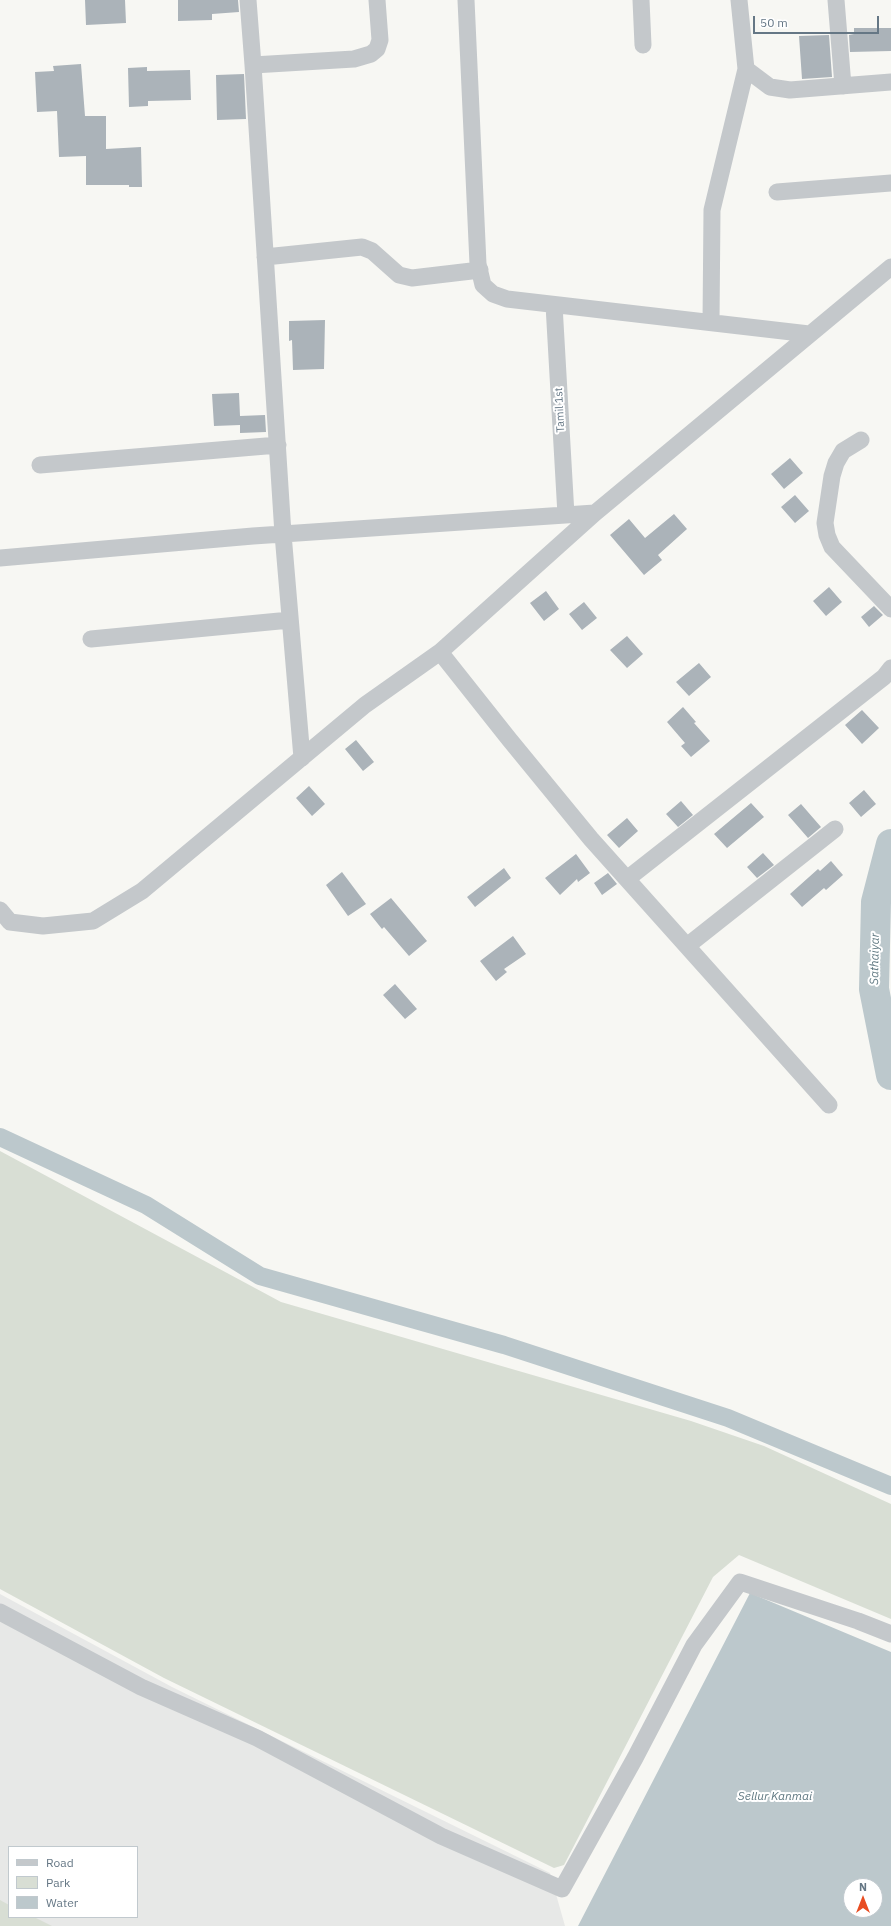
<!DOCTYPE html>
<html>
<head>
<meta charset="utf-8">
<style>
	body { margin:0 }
	#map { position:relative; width:891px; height:1926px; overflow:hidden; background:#f7f7f3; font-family:"IBM Plex Sans",sans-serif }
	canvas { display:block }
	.legend { position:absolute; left:8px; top:1846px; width:130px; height:72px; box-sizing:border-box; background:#fff; border:1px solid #c1c9ce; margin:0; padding:5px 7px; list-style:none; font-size:12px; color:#657785 }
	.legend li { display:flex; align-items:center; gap:8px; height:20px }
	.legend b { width:20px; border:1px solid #c1c9ce }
	.north { position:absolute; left:843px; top:1878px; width:40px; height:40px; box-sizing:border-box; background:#fff; border:1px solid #c1c9ce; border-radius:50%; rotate:0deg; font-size:11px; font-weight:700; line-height:16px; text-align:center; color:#657785 }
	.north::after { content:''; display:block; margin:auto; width:14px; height:18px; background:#e84d22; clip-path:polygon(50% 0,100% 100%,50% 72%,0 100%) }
	.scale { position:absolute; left:753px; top:16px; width:126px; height:18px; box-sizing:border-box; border:2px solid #657785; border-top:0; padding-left:5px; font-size:12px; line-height:14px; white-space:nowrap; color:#657785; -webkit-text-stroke:3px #fff; paint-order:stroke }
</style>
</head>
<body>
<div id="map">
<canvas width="891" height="1926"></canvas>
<ul class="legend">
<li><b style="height:5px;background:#c4c8cb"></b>Road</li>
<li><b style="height:11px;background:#d8ded4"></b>Park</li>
<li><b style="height:11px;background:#bcc8cc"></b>Water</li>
</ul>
<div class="north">N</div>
<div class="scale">50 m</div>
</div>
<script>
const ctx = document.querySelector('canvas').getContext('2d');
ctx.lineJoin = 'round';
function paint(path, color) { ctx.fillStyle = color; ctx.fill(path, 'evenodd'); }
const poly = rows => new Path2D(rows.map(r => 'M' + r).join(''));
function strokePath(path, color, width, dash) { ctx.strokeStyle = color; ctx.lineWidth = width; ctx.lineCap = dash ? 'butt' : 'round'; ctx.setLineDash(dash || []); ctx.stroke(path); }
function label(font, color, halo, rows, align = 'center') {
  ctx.font = font + ' "IBM Plex Sans",sans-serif'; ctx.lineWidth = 4; ctx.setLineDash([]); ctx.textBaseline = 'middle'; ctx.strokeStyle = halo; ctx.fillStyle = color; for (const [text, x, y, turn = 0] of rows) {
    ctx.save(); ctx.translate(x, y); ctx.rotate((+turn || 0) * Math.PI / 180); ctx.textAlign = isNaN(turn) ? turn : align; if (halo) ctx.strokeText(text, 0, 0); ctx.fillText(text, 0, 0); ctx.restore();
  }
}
paint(poly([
	[0,1594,172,1687,550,1873,565,1926,0,1926],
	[9,1847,137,1847,137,1917,9,1917]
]), '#e7e8e7');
paint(poly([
	[0,1151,281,1302,691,1421,764,1446,891,1504,891,1619,739,1555,713,1577,564,1865,554,1868,164,1678,0,1589],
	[0,1900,9,1905,9,1917,34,1917,52,1926,0,1926]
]), '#d8ded4');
paint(poly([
	[750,1593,891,1652,891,1926,578,1926],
	[851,1886,875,1886,875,1910,851,1910]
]), '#bcc8cc');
strokePath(poly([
	[0,1137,146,1205,260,1276,504,1345,728,1418,891,1486]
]), '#bcc8cc', 18);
strokePath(poly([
	[891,844,876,902,874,989,891,1075]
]), '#bcc8cc', 30);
paint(poly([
	[85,0,125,0,126,23,86,25],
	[178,0,238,0,239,12,212,14,212,20,178,21],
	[854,28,891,28,891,51,850,52,849,35,854,34],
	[829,35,832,77,802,79,799,36],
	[81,64,85,116,106,116,106,149,141,147,142,187,129,187,129,185,86,185,86,156,59,157,57,111,37,112,35,72,54,71,53,66],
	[147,67,147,71,190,70,191,100,148,101,148,106,129,107,128,68],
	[244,74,246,119,217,120,216,75],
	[325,320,324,369,293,370,292,340,289,341,289,321],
	[239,393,240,416,265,415,266,432,240,433,240,425,214,426,212,394],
	[790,458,803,473,784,489,771,474],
	[795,495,809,511,795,523,781,507],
	[674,514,687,529,658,555,662,560,644,575,610,535,629,519,645,538],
	[829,587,842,602,826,616,813,601],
	[546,591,559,609,544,621,530,603],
	[584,602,597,618,582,630,569,614],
	[874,606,883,615,869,627,861,617],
	[627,636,643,654,627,668,610,650],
	[699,663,711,677,689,696,676,682],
	[683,707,696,722,694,723,710,741,691,757,681,746,685,743,667,722],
	[862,710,879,728,862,744,845,725],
	[356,740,374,762,363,771,345,749],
	[309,786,325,804,312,816,296,798],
	[864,790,876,804,861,817,849,803],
	[681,801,693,815,678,827,666,814],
	[751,803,764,817,727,848,714,834],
	[801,804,821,827,808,838,788,815],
	[627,818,638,831,619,848,607,835],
	[763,853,774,865,757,878,747,867],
	[576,854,590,873,578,882,577,879,560,895,545,878],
	[831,861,843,875,826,890,824,888,802,907,790,894,818,869,820,871],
	[504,868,511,878,475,907,467,897],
	[342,872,366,904,348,916,326,885],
	[608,873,617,884,602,895,594,883],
	[391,898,427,941,409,956,384,927,382,929,370,914],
	[513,936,526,954,504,969,507,972,496,981,480,961],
	[395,984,417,1009,405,1019,383,995]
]), '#abb3b9');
strokePath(poly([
	[248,0,253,65],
	[466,0,478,264,483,285,493,294,507,299,809,334],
	[641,0,643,45],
	[739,0,746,69,770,87,790,90,891,82],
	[836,0,843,86],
	[777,192,891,183],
	[265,257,362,247,372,251,399,275,412,278,480,270],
	[554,305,566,515],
	[711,322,712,210,746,69],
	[861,440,843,451,836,463,832,476,825,523,827,535,832,547,891,609],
	[40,465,278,445],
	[0,558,253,536,595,513],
	[91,639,290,620],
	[440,652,509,739,591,839,829,1105],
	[302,758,283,534,253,65,354,59,371,54,377,49,380,40,377,0],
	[627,879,884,677,891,668],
	[0,910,10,922,43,926,93,921,142,891,365,705,440,652,595,513,891,267],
	[687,946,835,829],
	[0,1612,141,1687,257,1738,441,1836,562,1889,635,1758,694,1645,740,1582,858,1621,891,1634]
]), '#c4c8cb', 17);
label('11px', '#657785', '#fff', [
	["Tamil 1st",560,410,-93]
]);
label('italic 12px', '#607982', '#fff', [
	["Sathaiyar",875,959,-89],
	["Sellur Kanmai",775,1797]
]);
</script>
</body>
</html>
